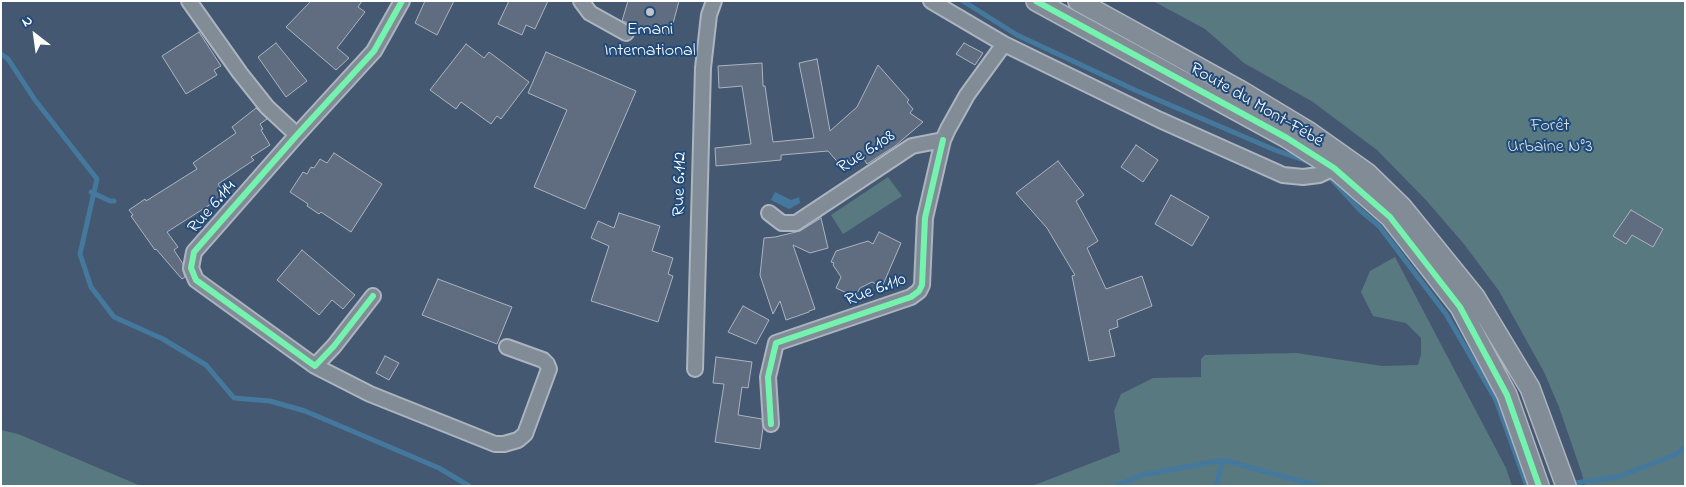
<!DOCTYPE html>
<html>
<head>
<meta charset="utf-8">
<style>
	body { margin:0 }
	#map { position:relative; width:1686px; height:487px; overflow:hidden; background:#455871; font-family:"Indie Flower",sans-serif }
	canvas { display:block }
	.frame { position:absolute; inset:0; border:2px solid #fff; pointer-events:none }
	.north { position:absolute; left:10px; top:10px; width:50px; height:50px; -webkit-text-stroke:4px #1f4a7a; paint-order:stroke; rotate:330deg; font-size:14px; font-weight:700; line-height:20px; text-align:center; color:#fff }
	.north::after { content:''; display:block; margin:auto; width:18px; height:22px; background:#fff; clip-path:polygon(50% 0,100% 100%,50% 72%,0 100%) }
</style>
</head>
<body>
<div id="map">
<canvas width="1686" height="487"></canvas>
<div class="frame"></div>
<div class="north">N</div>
</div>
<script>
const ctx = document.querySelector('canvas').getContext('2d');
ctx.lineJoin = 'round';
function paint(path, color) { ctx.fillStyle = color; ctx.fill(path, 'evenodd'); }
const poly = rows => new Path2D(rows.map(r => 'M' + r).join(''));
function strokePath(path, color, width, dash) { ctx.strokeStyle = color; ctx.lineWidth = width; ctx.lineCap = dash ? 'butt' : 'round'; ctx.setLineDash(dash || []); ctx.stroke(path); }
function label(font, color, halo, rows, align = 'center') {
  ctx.font = font + ' "Indie Flower",sans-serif'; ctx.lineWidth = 4; ctx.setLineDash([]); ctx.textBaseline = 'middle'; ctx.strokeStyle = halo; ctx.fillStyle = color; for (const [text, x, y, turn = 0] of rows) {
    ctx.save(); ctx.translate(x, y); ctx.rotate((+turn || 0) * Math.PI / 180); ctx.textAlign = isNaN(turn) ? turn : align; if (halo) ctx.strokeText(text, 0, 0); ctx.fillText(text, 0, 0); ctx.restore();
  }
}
paint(poly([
	[1153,1,1685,1,1685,486,1585,486,1582,474,1559,407,1544,372,1499,291,1464,244,1425,199,1377,150,1313,102,1244,63,1205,29],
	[888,177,902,196,843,234,831,215],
	[1395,257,1506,468,1512,486,1032,486,1120,452,1114,411,1121,394,1153,378,1201,377,1201,359,1205,355,1296,353,1382,366,1418,365,1421,354,1421,338,1406,323,1373,316,1361,292,1370,271],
	[1,430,18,434,141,486,1,486]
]), '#597980');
paint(poly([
	[775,192,791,200,799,197,800,203,789,209,771,200]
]), '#44789c');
strokePath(poly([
	[963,1,1017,35,1135,90,1275,150,1309,162],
	[1,54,8,59,35,100,97,179,80,254,91,287,114,317,163,339,206,365,234,398,270,401,305,411,439,468,469,486],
	[1326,173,1360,210,1379,226,1446,314,1496,400,1527,486],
	[91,192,110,201,114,201],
	[1568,484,1617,477,1675,455,1685,447],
	[1116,486,1142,475,1223,460,1318,486],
	[1216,486,1223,460]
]), '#44789c', 5);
const building = poly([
	[311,1,362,1,358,7,365,12,337,48,349,58,336,70,286,27,311,1],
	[425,1,454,1,437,35,415,23,425,1],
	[509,1,548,1,535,29,526,25,522,35,498,24,509,1],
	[628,1,679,1,670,35,622,21,628,1],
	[199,32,221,66,214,70,217,75,186,94,162,56,199,32],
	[276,43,307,81,286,97,258,57,276,43],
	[964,43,983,53,975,65,956,54,964,43],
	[466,44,484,58,489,52,529,82,501,119,497,116,491,124,461,102,456,109,430,90,466,44],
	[546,52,636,91,585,209,534,187,567,110,528,93,546,52],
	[817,59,830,131,857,107,878,65,909,100,907,102,913,109,910,113,923,122,895,146,867,164,860,153,842,167,828,151,781,155,781,160,716,166,715,148,751,144,742,86,719,88,718,66,762,63,763,86,765,86,773,142,814,138,799,63,817,59],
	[256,108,267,119,260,124,263,129,261,130,270,145,251,157,254,160,218,184,225,195,167,232,178,247,174,250,183,264,183,271,185,277,182,279,156,249,155,250,131,216,133,215,129,210,145,199,146,201,197,169,193,163,236,133,232,127,256,108],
	[1136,145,1158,160,1143,182,1121,167,1136,145],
	[334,153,382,184,351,232,321,212,319,214,307,206,308,204,290,192,303,172,307,174,311,167,314,168,320,159,327,163,334,153],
	[1058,161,1084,195,1076,201,1098,241,1087,248,1106,289,1142,276,1152,306,1117,320,1118,327,1109,330,1115,356,1089,361,1072,276,1075,275,1047,228,1016,193,1058,161],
	[1171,195,1209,217,1192,246,1155,224,1171,195],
	[1631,210,1663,229,1653,247,1632,235,1626,244,1613,236,1631,210],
	[619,213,660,226,652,251,673,258,668,274,673,276,658,322,591,301,609,246,591,238,598,221,614,228,619,213],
	[821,218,828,248,810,253,793,245,815,309,809,311,809,312,786,320,780,301,773,314,760,275,764,238,775,237,800,231,821,218],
	[879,232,901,243,882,287,872,282,860,288,855,297,836,288,841,277,833,265,834,263,831,262,836,251,868,241,873,244,879,232],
	[302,250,355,295,343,309,332,300,319,315,277,280,302,250],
	[438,279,512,307,497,344,422,315,438,279],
	[743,306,769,320,756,344,728,332,743,306],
	[385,356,399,363,389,380,376,373,385,356],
	[716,357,752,362,748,388,742,387,738,415,762,419,763,428,760,449,715,442,724,384,713,383,716,357]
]);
paint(building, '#606c80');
strokePath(building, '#abb4bf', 1);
const street = poly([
	[189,1,240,73,267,107,297,135],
	[581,1,590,13,626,33],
	[931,1,1004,44,1160,120,1283,175,1303,177,1319,175,1334,168],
	[769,213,782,223,796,223,912,146,943,140,948,129,967,95,1004,44],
	[373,296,334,346,315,366,196,280,191,268,194,252,297,135,374,51,402,1],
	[315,366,370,394,495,444,504,444,518,440,525,434,549,369,547,364,543,360,507,347],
	[695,369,703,68,709,15,714,1],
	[771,424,768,377,776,343,911,297,919,291,922,285,925,218,943,140]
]);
const secondary = poly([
	[1036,1,1287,138,1334,168,1390,217,1460,307,1507,395,1539,486],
	[1078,1,1241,91,1309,132,1367,173,1402,207,1475,297,1530,388,1566,486]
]);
strokePath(street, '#abb4bf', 18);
strokePath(secondary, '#abb4bf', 22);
strokePath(street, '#828c97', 14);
strokePath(secondary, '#828c97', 19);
strokePath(poly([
	[1036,1,1287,138,1334,168,1390,217,1460,307,1507,395,1539,486],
	[373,296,334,346,315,366,196,280,191,268,194,252,297,135,374,51,402,1],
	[771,424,768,377,776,343,911,297,919,291,922,285,925,218,943,140]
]), '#73f3ae', 6);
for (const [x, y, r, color] of [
	[650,12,5,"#bec5cd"]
]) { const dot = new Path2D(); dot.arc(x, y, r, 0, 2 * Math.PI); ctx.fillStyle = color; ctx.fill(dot); strokePath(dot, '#1f4a7a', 2); }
label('18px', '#fff', '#1f4a7a', [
	["Emani",650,31],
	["International",650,52]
]);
label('18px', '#fff', '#1f4a7a', [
	["Route du Mont-Fébé",1256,106,30],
	["Rue 6.108",867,153,-33],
	["Rue 6.112",681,184,-89],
	["Rue 6.114",213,208,-49],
	["Rue 6.110",876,291,-21]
]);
label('18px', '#d6dfe0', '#1f4a7a', [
	["Forêt",1550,127],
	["Urbaine N°3",1550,148]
]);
</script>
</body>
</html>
